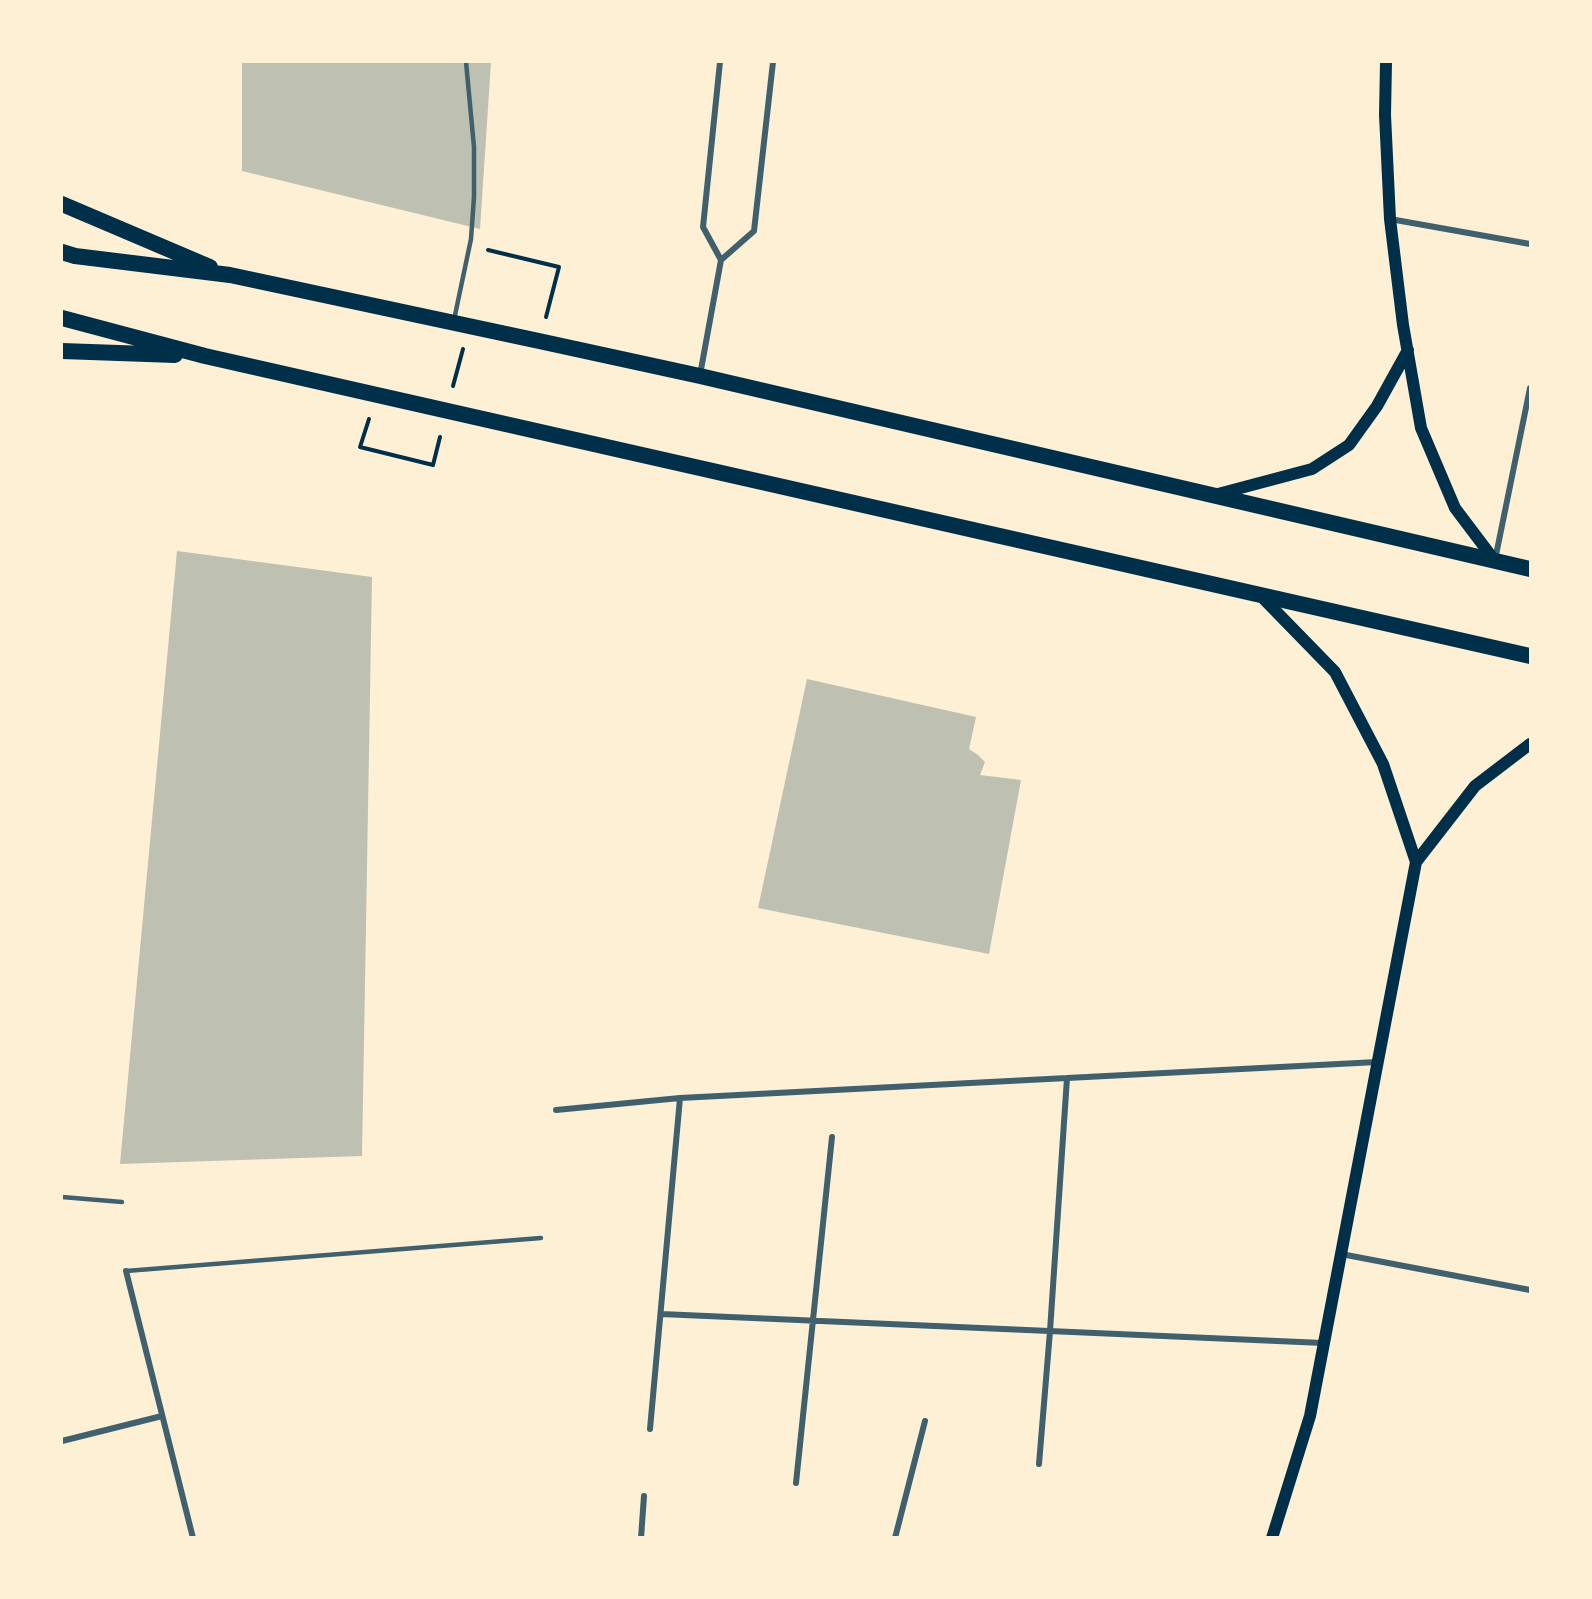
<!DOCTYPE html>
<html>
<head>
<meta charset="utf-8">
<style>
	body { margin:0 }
	#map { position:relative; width:1592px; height:1599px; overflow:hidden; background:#fdf0d5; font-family:Merriweather,serif }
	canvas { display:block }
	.frame { position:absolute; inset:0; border:63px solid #fdf0d5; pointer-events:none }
</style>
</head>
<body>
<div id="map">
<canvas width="1592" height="1599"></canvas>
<div class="frame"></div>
</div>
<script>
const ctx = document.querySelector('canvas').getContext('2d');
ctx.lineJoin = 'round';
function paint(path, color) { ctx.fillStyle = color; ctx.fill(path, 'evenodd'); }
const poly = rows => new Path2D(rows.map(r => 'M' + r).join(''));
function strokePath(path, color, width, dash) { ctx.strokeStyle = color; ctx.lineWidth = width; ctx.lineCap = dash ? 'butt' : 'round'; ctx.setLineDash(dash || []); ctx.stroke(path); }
paint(poly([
	[242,62,491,62,480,229,242,171],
	[177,551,372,577,362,1156,120,1164],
	[807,679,976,717,969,749,978,755,985,762,980,775,1021,780,989,954,758,908]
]), '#bec0b2');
strokePath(poly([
	[488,250,559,267,546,317],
	[453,386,463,349],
	[369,419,360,447,433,465,440,437]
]), '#003049', 4);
strokePath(poly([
	[454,320,471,239,474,197,474,147,466,62],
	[62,1197,122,1202],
	[126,1271,541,1238]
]), '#3f606c', 4.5);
strokePath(poly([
	[1390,219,1530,244],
	[721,260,754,231,773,62],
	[700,375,721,260,703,227,720,62],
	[1495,560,1530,388],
	[556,1110,680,1098,1377,1062],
	[1341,1254,1530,1290],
	[126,1271,193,1538],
	[661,1314,1323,1343],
	[650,1429,680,1098],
	[62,1441,162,1416],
	[1039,1464,1050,1331,1067,1078],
	[796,1483,832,1137],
	[641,1538,644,1496],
	[895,1538,925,1421]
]), '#3f606c', 6);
strokePath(poly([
	[1386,62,1385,115,1390,219,1403,325,1421,428,1455,508,1495,561],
	[1218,494,1312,469,1349,445,1377,406,1408,350],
	[1260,595,1335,672,1383,764,1416,862,1475,786,1530,744],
	[1272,1538,1310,1416,1416,862]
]), '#003049', 12);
strokePath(poly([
	[62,204,210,267],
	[62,252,75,256,230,275,539,341,700,376,1530,569],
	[62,318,205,356,1530,656],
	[62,351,175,355]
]), '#003049', 16);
</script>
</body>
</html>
